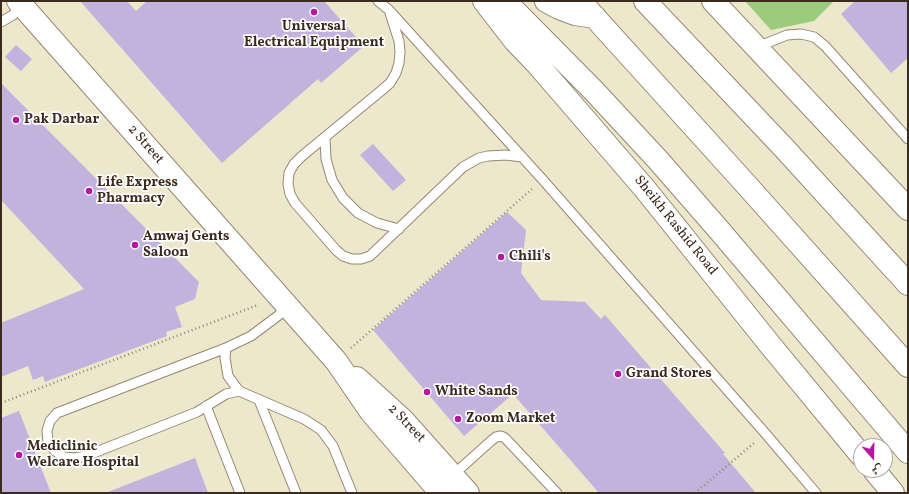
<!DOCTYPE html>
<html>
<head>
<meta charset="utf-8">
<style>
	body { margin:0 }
	#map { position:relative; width:909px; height:494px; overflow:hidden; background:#ede7cb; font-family:Vollkorn,Amiri,serif }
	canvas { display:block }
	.frame { position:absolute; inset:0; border:2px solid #3b2a1e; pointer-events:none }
	.north { position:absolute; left:853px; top:438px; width:40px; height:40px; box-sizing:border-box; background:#fff; border:1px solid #b1aaa5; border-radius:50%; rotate:160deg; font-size:11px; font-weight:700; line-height:16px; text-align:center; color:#3b2a1e }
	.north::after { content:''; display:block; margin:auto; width:14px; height:18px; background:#b5179e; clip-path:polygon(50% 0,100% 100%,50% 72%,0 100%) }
</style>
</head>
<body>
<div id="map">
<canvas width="909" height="494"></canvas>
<div class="frame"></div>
<div class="north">ش</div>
</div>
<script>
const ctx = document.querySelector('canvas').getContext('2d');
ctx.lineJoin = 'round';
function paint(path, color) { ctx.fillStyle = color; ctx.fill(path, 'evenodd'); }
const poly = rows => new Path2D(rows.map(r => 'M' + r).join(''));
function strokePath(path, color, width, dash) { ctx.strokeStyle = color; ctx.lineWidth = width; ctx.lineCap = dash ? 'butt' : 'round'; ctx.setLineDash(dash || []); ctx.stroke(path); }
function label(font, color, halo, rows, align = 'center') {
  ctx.font = font + ' Vollkorn,serif'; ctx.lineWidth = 3.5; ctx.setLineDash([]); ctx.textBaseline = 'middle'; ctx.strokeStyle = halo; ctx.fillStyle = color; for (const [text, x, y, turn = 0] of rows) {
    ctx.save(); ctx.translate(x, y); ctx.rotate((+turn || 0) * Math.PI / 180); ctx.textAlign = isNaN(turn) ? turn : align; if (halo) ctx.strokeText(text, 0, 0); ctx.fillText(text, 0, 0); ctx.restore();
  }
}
paint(poly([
	[745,1,834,1,814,21,771,30]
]), '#9bcc7c');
paint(poly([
	[80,1,127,1,136,11,147,1,324,1,364,46,321,83,318,79,222,163],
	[855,1,908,1,908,58,891,73,841,14],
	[16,45,32,59,21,71,5,57],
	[1,83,199,282,195,299,175,307,182,327,166,332,167,336,45,382,43,376,33,380,28,366,1,377,1,323,84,289,1,200],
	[373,144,406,180,393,191,360,155],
	[507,212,526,230,521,273,541,300,585,302,601,319,605,315,725,453,723,454,756,493,599,493,513,394,464,436,373,330],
	[19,411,51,493,1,493,1,418],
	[195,458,208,493,108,493,108,492]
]), '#c1b3de');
const service = poly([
	[378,1,389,10,543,180,765,433,816,493],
	[390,13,399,41,400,52,399,63,396,73,390,83,382,90,302,156,294,164,289,173,288,184,290,194,295,203,336,250,343,256,352,259,361,259,370,256,463,167,479,158,488,156,506,155,522,157],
	[1,22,13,15,22,6],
	[757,47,787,35,801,34,814,37,825,46,908,139],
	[325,138,326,159,332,180,343,198,358,213,377,223,399,229],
	[286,305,279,315,251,336,226,348,57,413,50,421,47,431,48,442,55,451,64,457,75,458,86,456,197,412,226,394,239,391,304,419,321,430,333,446,352,493],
	[226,348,225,358,228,376,239,391],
	[259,400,296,493],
	[206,406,240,493],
	[453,475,492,440,496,437,501,436,505,438,557,493]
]);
const tertiary = poly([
	[18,1,336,361,371,412,441,493],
	[357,378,403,420,468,493]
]);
const primary = poly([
	[484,1,515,41,538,65,645,189,771,346,861,455],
	[505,1,594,91,658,160,719,230,908,452],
	[874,470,893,493]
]);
const motorway = poly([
	[546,1,559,8,575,14,595,17],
	[580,1,743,181,908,366],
	[645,1,784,148,908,284],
	[713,1,908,209]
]);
strokePath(service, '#948874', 11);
strokePath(tertiary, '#948874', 24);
strokePath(primary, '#948874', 24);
strokePath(motorway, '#948874', 24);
strokePath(poly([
	[351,348,532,189],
	[1,403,258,305],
	[695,493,754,443]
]), '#948874', 2.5, [1, 3]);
strokePath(service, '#fff', 9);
strokePath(tertiary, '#fff', 22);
strokePath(primary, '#fff', 22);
strokePath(motorway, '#fff', 22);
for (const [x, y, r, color] of [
	[314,12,4,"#b5179e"],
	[16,120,4,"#b5179e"],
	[89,191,4,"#b5179e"],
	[135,245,4,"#b5179e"],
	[501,257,4,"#b5179e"],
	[618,374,4,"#b5179e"],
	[427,392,4,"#b5179e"],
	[458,419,4,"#b5179e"],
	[19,455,4,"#b5179e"]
]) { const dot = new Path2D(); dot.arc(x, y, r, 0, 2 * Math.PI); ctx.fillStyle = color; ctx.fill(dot); strokePath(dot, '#fff', 1.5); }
label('bold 14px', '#3b2a1e', '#fff', [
	["Universal",314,27,"center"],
	["Electrical Equipment",314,43,"center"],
	["Pak Darbar",24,120],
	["Life Express",97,183],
	["Pharmacy",97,199],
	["Amwaj Gents",143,237],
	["Saloon",143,253],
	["Chili's",509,257],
	["Grand Stores",626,374],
	["White Sands",435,392],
	["Zoom Market",466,419],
	["Mediclinic",27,447],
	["Welcare Hospital",27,463]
], 'left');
label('14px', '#3b2a1e', '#fff', [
	["2 Street",145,145,49],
	["Sheikh Rashid Road",675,226,51],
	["2 Street",406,424,46]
]);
</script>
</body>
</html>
